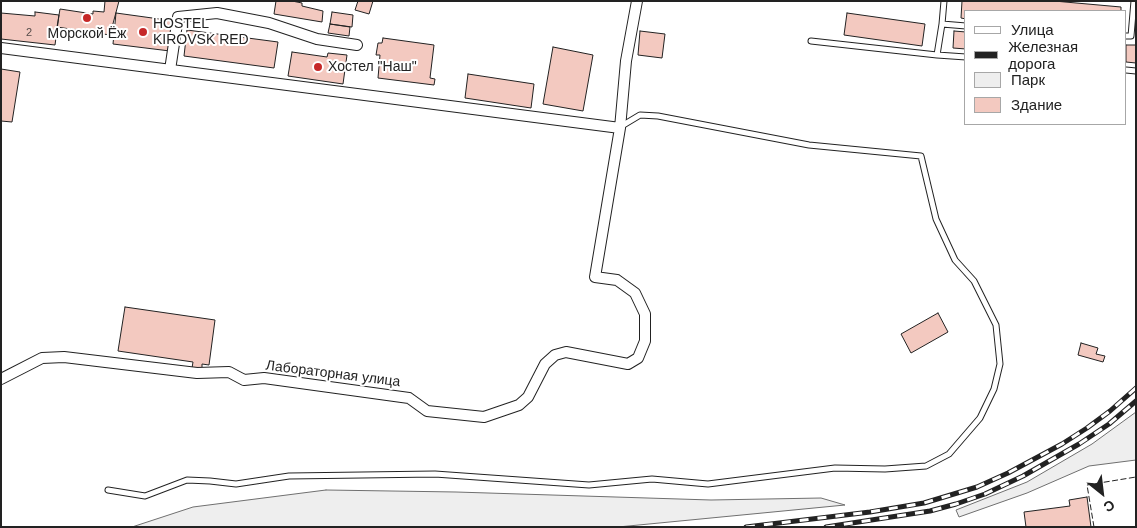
<!DOCTYPE html>
<html>
<head>
<meta charset="utf-8">
<style>
	body { margin:0 }
	#map { position:relative; width:1137px; height:528px; overflow:hidden; background:#fff; font-family:Arial,sans-serif }
	canvas { display:block }
	.frame { position:absolute; inset:0; border:2px solid #222; pointer-events:none }
	.legend { position:absolute; left:964px; top:10px; width:162px; height:115px; box-sizing:border-box; background:#fff; border:1px solid #a7a7a7; margin:0; padding:6px 9px; list-style:none; font-size:15px; color:#222 }
	.legend li { display:flex; align-items:center; gap:10px; height:25px }
	.legend b { width:25px; border:1px solid #a7a7a7 }
	.north { position:absolute; left:1077px; top:468px; width:50px; height:50px; -webkit-text-stroke:4px #fff; paint-order:stroke; rotate:151deg; font-size:14px; font-weight:700; line-height:20px; text-align:center; color:#222 }
	.north::after { content:''; display:block; margin:auto; width:18px; height:22px; background:#222; clip-path:polygon(50% 0,100% 100%,50% 72%,0 100%) }
</style>
</head>
<body>
<div id="map">
<canvas width="1137" height="528"></canvas>
<div class="frame"></div>
<ul class="legend">
<li><b style="height:6px;background:#fff"></b>Улица</li>
<li><b style="height:6px;background:#222"></b>Железная дорога</li>
<li><b style="height:14px;background:#eee"></b>Парк</li>
<li><b style="height:14px;background:#f3c9c0"></b>Здание</li>
</ul>
<div class="north">С</div>
</div>
<script>
const ctx = document.querySelector('canvas').getContext('2d');
ctx.lineJoin = 'round';
function paint(path, color) { ctx.fillStyle = color; ctx.fill(path, 'evenodd'); }
const poly = rows => new Path2D(rows.map(r => 'M' + r).join(''));
function strokePath(path, color, width, dash) { ctx.strokeStyle = color; ctx.lineWidth = width; ctx.lineCap = dash ? 'butt' : 'round'; ctx.setLineDash(dash || []); ctx.stroke(path); }
function label(font, color, halo, rows, align = 'center') {
  ctx.font = font + ' Arial,sans-serif'; ctx.lineWidth = 4; ctx.setLineDash([]); ctx.textBaseline = 'middle'; ctx.strokeStyle = halo; ctx.fillStyle = color; for (const [text, x, y, turn = 0] of rows) {
    ctx.save(); ctx.translate(x, y); ctx.rotate((+turn || 0) * Math.PI / 180); ctx.textAlign = isNaN(turn) ? turn : align; if (halo) ctx.strokeText(text, 0, 0); ctx.fillText(text, 0, 0); ctx.restore();
  }
}
const green = poly([
	[1136,412,1136,460,1089,466,1027,493,959,517,956,510,1027,482,1092,444,1136,412],
	[326,490,456,492,711,500,821,498,845,505,618,527,132,527,193,507,326,490]
]);
paint(green, '#eee');
strokePath(green, '#6f6f6f', 1);
const building = poly([
	[105,1,119,1,110,35,57,27,60,9,93,14,93,11,104,12,105,1],
	[276,1,292,1,302,3,302,6,323,11,322,22,274,14,276,1],
	[358,1,373,1,369,14,355,10,358,1],
	[962,1,1054,1,1121,7,1121,11,966,11,966,19,961,18,962,1],
	[35,12,59,15,55,45,1,39,1,13,35,16,35,12],
	[332,12,353,15,352,27,330,24,332,12],
	[116,13,174,21,170,51,113,44,116,13],
	[847,13,925,24,922,46,844,35,847,13],
	[330,24,350,27,349,36,328,33,330,24],
	[187,30,278,42,274,68,184,56,187,30],
	[640,31,665,34,662,58,638,55,640,31],
	[954,31,966,32,966,49,953,48,954,31],
	[383,38,434,45,430,78,435,79,434,85,378,78,380,55,376,55,378,43,382,43,383,38],
	[1126,45,1136,45,1136,63,1126,62,1126,45],
	[553,47,593,55,583,111,543,104,553,47],
	[292,52,327,57,328,53,347,55,343,84,288,76,292,52],
	[1,69,20,72,12,122,1,121,1,69],
	[468,74,534,84,531,108,465,98,468,74],
	[125,307,215,320,209,365,202,364,202,369,192,368,193,362,118,351,125,307],
	[938,313,948,332,911,353,901,334,938,313],
	[1081,343,1098,348,1096,354,1105,356,1103,362,1078,355,1081,343],
	[1087,497,1091,527,1026,527,1024,512,1070,506,1069,500,1087,497]
]);
paint(building, '#f3c9c0');
strokePath(building, '#222', 1);
const lane = poly([
	[944,1,942,24,966,26],
	[942,24,937,55,966,57],
	[1126,36,1131,36,1134,1],
	[811,41,937,55],
	[1126,70,1136,71],
	[108,490,145,496,187,480,210,481,236,484,289,476,435,474,589,485,652,479,708,484,835,468,885,469,926,466,949,454,980,418,994,389,1000,364,996,325,974,281,955,260,936,219,921,156,809,145,658,116,640,115,620,127]
]);
const street = poly([
	[1,48,620,128],
	[170,70,178,17,217,13,269,23,317,39,357,45],
	[1,379,42,358,64,357,197,373,229,372,244,380,264,378,409,398,427,411,484,417,519,405,528,397,545,364,555,355,566,352,628,364,638,358,645,341,645,314,635,293,617,280,595,277,620,128,626,61,637,1]
]);
strokePath(lane, '#222', 7);
strokePath(street, '#222', 12);
strokePath(lane, '#fff', 5);
strokePath(street, '#fff', 10);
const rail = poly([
	[746,527,870,512,924,503,977,487,1008,473,1062,444,1087,428,1110,411,1136,388],
	[826,527,930,511,956,504,985,494,1023,476,1079,444,1109,424,1136,401]
]);
strokePath(rail, '#222', 5);
strokePath(rail, '#fff', 3, [9]);
strokePath(poly([
	[1094,527,1087,485,1136,477]
]), '#222', 1, [6, 2.5]);
for (const [x, y, r, color] of [
	[87,18,5,"#c62828"],
	[143,32,5,"#c62828"],
	[318,67,5,"#c62828"]
]) { const dot = new Path2D(); dot.arc(x, y, r, 0, 2 * Math.PI); ctx.fillStyle = color; ctx.fill(dot); strokePath(dot, '#fff', 2); }
label('11px', '#564c4a', null, [
	["2",29,33]
]);
label('14px', '#222', '#fff', [
	["HOSTEL",153,24],
	["KIROVSK RED",153,40],
	["Морской Ёж",87,34,"center"],
	["Хостел \"Наш\"",328,67]
], 'left');
label('14px', '#222', '#fff', [
	["Лабораторная улица",333,374,7]
]);
</script>
</body>
</html>
